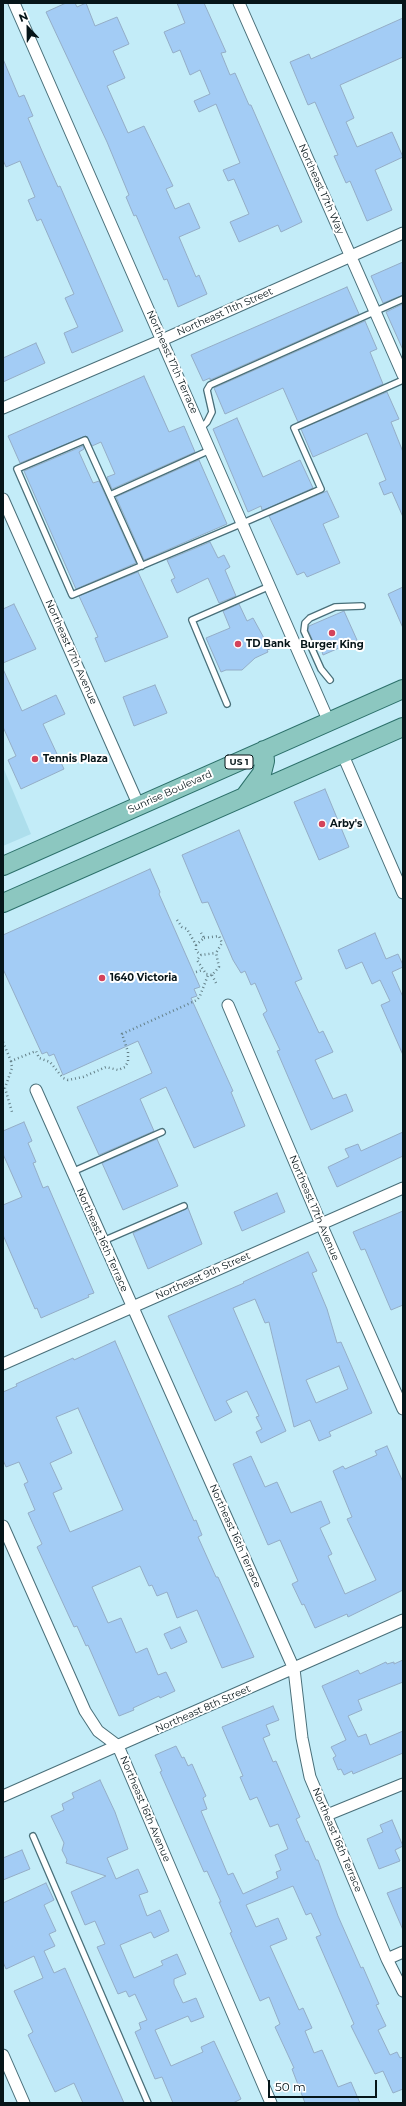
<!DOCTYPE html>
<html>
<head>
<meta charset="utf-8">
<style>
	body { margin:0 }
	#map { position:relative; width:406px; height:2106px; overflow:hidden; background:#c3ecf8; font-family:Montserrat,sans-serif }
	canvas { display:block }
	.frame { position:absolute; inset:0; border:4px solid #061519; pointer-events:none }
	.north { position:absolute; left:8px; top:8px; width:40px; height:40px; -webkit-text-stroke:3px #fff; paint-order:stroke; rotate:338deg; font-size:11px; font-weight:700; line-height:16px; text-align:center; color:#061519 }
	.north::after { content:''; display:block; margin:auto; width:14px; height:18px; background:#061519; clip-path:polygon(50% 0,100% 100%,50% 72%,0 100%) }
	.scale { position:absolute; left:268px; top:2080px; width:109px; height:18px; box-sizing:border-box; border:2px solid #061519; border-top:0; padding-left:5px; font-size:12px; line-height:14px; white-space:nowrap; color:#061519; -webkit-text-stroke:3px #fff; paint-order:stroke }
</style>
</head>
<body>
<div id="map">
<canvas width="406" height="2106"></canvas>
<div class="frame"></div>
<div class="north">N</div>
<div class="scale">50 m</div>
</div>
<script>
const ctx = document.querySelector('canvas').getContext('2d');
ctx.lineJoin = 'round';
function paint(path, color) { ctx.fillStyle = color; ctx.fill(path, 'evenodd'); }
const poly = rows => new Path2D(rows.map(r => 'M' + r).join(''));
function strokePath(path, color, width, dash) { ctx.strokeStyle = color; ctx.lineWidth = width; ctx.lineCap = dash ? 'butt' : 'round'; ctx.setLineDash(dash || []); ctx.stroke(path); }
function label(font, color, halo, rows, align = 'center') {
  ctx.font = font + ' Montserrat,sans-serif'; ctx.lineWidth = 4; ctx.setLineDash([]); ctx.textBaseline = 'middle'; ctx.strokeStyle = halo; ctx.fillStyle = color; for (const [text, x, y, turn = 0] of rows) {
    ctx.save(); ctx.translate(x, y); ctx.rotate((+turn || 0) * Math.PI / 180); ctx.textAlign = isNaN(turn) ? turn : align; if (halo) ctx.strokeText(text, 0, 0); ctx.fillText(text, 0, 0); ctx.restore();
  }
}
paint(poly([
	[3,767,31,834,3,846]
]), '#addeec');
const building = poly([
	[66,3,75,3,77,7,86,3,95,26,117,17,129,44,113,51,125,78,107,86,128,133,144,126,173,186,166,189,175,209,189,203,200,228,179,237,196,277,199,275,207,294,178,307,167,279,164,280,136,215,134,216,126,197,129,195,107,142,46,12,66,3],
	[177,3,204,3,226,52,221,53,230,75,235,73,249,105,251,105,302,222,281,232,278,225,239,242,230,222,249,214,234,179,228,181,223,170,240,163,216,104,199,112,194,101,210,94,200,70,190,75,180,50,173,53,164,32,185,23,177,3],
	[403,18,403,57,340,85,354,118,346,122,357,147,392,132,403,157,375,170,392,210,367,221,350,181,346,183,334,156,338,155,315,102,308,105,290,62,309,54,311,59,403,18],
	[3,59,19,97,24,95,33,116,28,118,42,151,58,187,60,186,123,331,72,353,64,333,78,327,65,298,74,294,41,219,37,221,28,200,35,197,20,161,6,167,3,160,3,59],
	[403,262,403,295,383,303,371,276,403,262],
	[347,287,359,314,210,380,210,378,203,381,191,355,347,287],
	[403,304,403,350,386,312,403,304],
	[365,321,377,349,370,352,383,384,298,422,283,388,225,414,214,388,365,321],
	[36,343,45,363,3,382,3,358,36,343],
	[144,376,169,432,184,426,195,452,112,489,107,477,115,474,101,442,92,446,86,436,20,463,8,436,144,376],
	[387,392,399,419,391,422,403,452,403,517,392,492,384,495,379,483,386,480,367,433,313,457,301,429,387,392],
	[237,418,263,477,300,460,313,488,266,509,262,510,261,506,248,512,213,429,237,418],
	[83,446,84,449,79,452,93,483,99,481,136,563,76,589,24,471,83,446],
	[199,460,227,524,144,560,116,497,199,460],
	[327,491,339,517,323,524,340,563,307,577,304,572,297,575,269,516,327,491],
	[210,542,218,558,224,555,230,567,225,570,236,596,219,603,208,578,177,593,171,580,175,578,167,560,210,542],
	[138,572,168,637,105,662,95,638,98,637,79,596,138,572],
	[403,587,403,628,388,594,403,587],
	[14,604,36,649,3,663,3,609,14,604],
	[239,604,247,621,253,618,270,649,267,650,268,652,255,658,242,670,226,670,221,672,206,638,230,628,223,611,239,604],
	[344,611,357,640,323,655,321,648,317,650,308,630,309,626,344,611],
	[3,669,22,711,56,695,65,714,43,724,64,769,21,789,8,760,16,756,3,727,3,669],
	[155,685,167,713,134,726,123,697,155,685],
	[325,789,349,847,319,860,294,802,325,789],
	[239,830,302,979,295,982,319,1033,323,1031,333,1052,315,1060,333,1099,346,1094,353,1111,311,1130,277,1051,280,1050,263,1014,267,1011,255,983,251,985,245,971,241,973,233,960,208,902,202,903,182,855,239,830],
	[150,869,160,892,159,894,200,987,194,989,197,996,191,998,233,1091,231,1092,245,1126,194,1148,166,1087,140,1099,154,1131,99,1155,77,1107,152,1073,150,1068,138,1041,63,1075,54,1054,49,1056,47,1052,42,1054,3,969,3,935,150,869],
	[375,933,386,959,398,954,403,965,403,967,392,972,403,997,403,1055,381,1005,390,1001,380,980,372,984,362,962,346,969,338,950,375,933],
	[24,1122,32,1141,28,1143,36,1162,33,1163,43,1188,48,1186,94,1293,88,1295,89,1297,41,1318,37,1308,35,1309,3,1235,3,1205,22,1197,3,1154,3,1131,24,1122],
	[403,1132,403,1156,337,1187,328,1167,349,1157,345,1149,358,1144,361,1151,403,1132],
	[157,1139,178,1186,123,1210,102,1163,157,1139],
	[277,1193,285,1212,242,1231,234,1212,277,1193],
	[188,1208,202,1244,148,1269,133,1233,188,1208],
	[403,1211,403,1305,391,1310,365,1249,361,1250,353,1232,403,1211],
	[308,1252,317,1271,312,1273,327,1309,337,1343,341,1342,372,1413,329,1432,331,1436,319,1441,310,1420,294,1427,269,1322,265,1323,255,1299,233,1308,286,1431,261,1443,256,1432,262,1429,256,1417,259,1416,247,1391,226,1401,232,1412,215,1421,168,1316,244,1283,243,1282,308,1252],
	[339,1366,348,1389,316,1403,306,1380,339,1366],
	[115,1341,194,1521,196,1520,202,1535,198,1537,216,1577,218,1577,254,1657,222,1668,197,1610,177,1618,167,1592,157,1596,152,1585,149,1586,140,1566,92,1587,108,1623,121,1618,136,1653,147,1648,158,1675,166,1672,175,1691,160,1698,159,1696,133,1708,134,1710,119,1716,88,1645,86,1646,77,1626,74,1627,37,1547,42,1544,28,1513,35,1510,24,1484,28,1482,19,1462,6,1467,3,1460,3,1392,17,1386,16,1384,73,1358,74,1360,115,1341],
	[78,1408,123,1510,70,1532,53,1493,62,1489,50,1463,72,1453,56,1417,78,1408],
	[387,1446,403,1482,403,1590,348,1617,347,1614,315,1628,304,1604,302,1605,292,1584,298,1581,280,1540,268,1545,233,1464,251,1456,265,1487,277,1482,291,1513,321,1501,330,1523,320,1528,332,1554,328,1556,345,1594,376,1580,347,1519,352,1517,333,1471,343,1466,345,1469,377,1455,375,1451,387,1446],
	[180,1627,187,1642,171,1649,164,1634,180,1627],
	[403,1660,403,1682,358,1700,362,1710,348,1716,358,1737,366,1734,370,1745,403,1731,403,1753,353,1774,352,1771,344,1775,341,1769,338,1770,333,1758,336,1756,331,1747,346,1740,322,1686,358,1670,360,1674,386,1662,387,1664,394,1662,394,1664,403,1660],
	[273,1706,279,1720,266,1725,270,1735,263,1738,273,1762,276,1761,300,1817,296,1819,306,1842,308,1841,316,1860,318,1860,338,1916,361,1968,363,1967,379,2004,376,2005,386,2026,378,2030,390,2055,397,2052,400,2058,403,2057,403,2089,393,2093,383,2071,375,2074,351,2026,354,2024,316,1937,321,1935,311,1913,306,1915,293,1886,246,1905,256,1927,278,1918,287,1939,270,1946,299,2010,303,2008,312,2028,305,2031,314,2053,322,2050,338,2087,351,2082,360,2103,305,2103,292,2069,294,2068,275,2027,280,2024,269,1997,260,2001,230,1933,232,1932,219,1902,221,1902,207,1871,204,1872,160,1772,162,1771,155,1755,176,1746,182,1758,184,1757,188,1766,192,1764,206,1796,203,1798,207,1809,201,1811,228,1875,233,1873,243,1894,278,1878,276,1872,281,1870,275,1855,288,1849,278,1824,270,1827,257,1797,250,1800,240,1777,243,1776,222,1727,273,1706],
	[100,1780,115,1812,128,1849,107,1858,116,1879,138,1869,148,1892,139,1895,147,1916,160,1910,169,1931,154,1938,151,1932,120,1945,134,1978,163,1965,161,1961,177,1954,186,1974,174,1979,174,1984,183,2003,196,1998,204,2017,191,2022,188,2016,155,2030,171,2066,203,2052,201,2047,214,2041,241,2099,233,2103,173,2103,162,2077,155,2079,135,2032,141,2029,139,2023,147,2020,135,1994,129,1997,126,1991,118,1994,97,1947,105,1944,95,1921,85,1925,71,1892,106,1876,66,1863,67,1860,62,1850,64,1843,51,1816,64,1810,62,1804,74,1798,72,1793,100,1780],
	[392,1820,403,1846,395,1850,400,1861,379,1869,367,1839,383,1832,380,1825,392,1820],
	[22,1850,30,1869,3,1880,3,1858,22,1850],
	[46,1883,54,1900,44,1905,56,1931,49,1934,55,1946,44,1951,54,1973,65,1968,124,2103,83,2103,74,2083,55,2092,28,2035,33,2032,14,1991,43,1978,34,1956,6,1969,3,1962,3,1903,46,1883],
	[403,1887,403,1930,387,1893,403,1887]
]);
paint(building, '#a3ccf5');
strokePath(building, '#94adc6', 1);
const service = poly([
	[201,428,207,422,212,412,207,390,210,385,403,299],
	[110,495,210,450],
	[142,566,85,440,17,469,72,595,243,523,321,489,294,428,403,380],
	[330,680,321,669,304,631,305,623,310,618,335,607,362,606],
	[227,704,192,620,270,586],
	[72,1172,162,1132],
	[103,1241,184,1206],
	[33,1836,148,2103]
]);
const minor = poly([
	[14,3,329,722],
	[239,3,403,375],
	[3,408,162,340,403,233],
	[3,499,139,806],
	[342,753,403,893],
	[228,1005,321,1224,403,1409],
	[36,1090,294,1669,302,1738,310,1777,387,1959,403,1991],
	[3,1364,403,1188],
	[3,1526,85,1711,98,1731,118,1746,271,2103],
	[3,1796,403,1620],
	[327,1815,403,1784],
	[387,1959,403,1952],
	[3,2055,24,2103]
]);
const primary = poly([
	[245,796,262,773,265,761,264,750],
	[3,866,403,689],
	[3,903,403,727]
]);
strokePath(service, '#496f79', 8);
strokePath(minor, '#496f79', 13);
strokePath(primary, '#2c706a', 20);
strokePath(poly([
	[177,920,182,927,187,929,196,945,204,938,200,931],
	[204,938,219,936,222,943,216,953,219,967,212,975,206,974,197,960,201,955,216,953],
	[196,945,196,951,201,955],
	[196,972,203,970],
	[212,975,216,983],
	[3,1042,11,1061,36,1051,39,1058,50,1062,63,1078,68,1080,83,1077,106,1067,118,1070,125,1067,128,1062,128,1052,122,1034,197,1000,200,996,208,975],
	[11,1061,12,1068,5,1088,12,1112]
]), '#658189', 2.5, [1, 3]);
strokePath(service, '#fff', 5.5);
strokePath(minor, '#fff', 11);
strokePath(primary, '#8cc7c0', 18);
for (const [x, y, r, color] of [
	[332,633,4,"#d4435b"],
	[238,644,4,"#d4435b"],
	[35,759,4,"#d4435b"],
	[322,824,4,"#d4435b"],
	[102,978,4,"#d4435b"]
]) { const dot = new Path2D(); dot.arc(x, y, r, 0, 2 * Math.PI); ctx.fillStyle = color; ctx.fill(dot); strokePath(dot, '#fff', 1.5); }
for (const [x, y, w] of [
	[239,762,28]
]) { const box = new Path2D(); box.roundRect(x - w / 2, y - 7, w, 14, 3); ctx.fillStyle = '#fff'; ctx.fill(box); strokePath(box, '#061519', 1); }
label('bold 9px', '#061519', null, [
	["US 1",239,762]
]);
label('10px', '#061519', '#fff', [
	["Northeast 17th Way",321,189,66],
	["Northeast 11th Street",225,312,-24],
	["Northeast 17th Terrace",172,362,66],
	["Northeast 17th Avenue",71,652,66],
	["Sunrise Boulevard",170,792,-24],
	["Northeast 17th Avenue",314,1208,67],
	["Northeast 16th Terrace",102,1240,66],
	["Northeast 9th Street",203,1276,-24],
	["Northeast 16th Terrace",235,1536,66],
	["Northeast 8th Street",203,1709,-24],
	["Northeast 16th Avenue",145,1809,67],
	["Northeast 16th Terrace",337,1840,67]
]);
label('bold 10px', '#061519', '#fff', [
	["TD Bank",246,644],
	["Burger King",332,645,"center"],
	["Tennis Plaza",43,759],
	["Arby's",330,824],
	["1640 Victoria",110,978]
], 'left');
</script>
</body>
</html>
